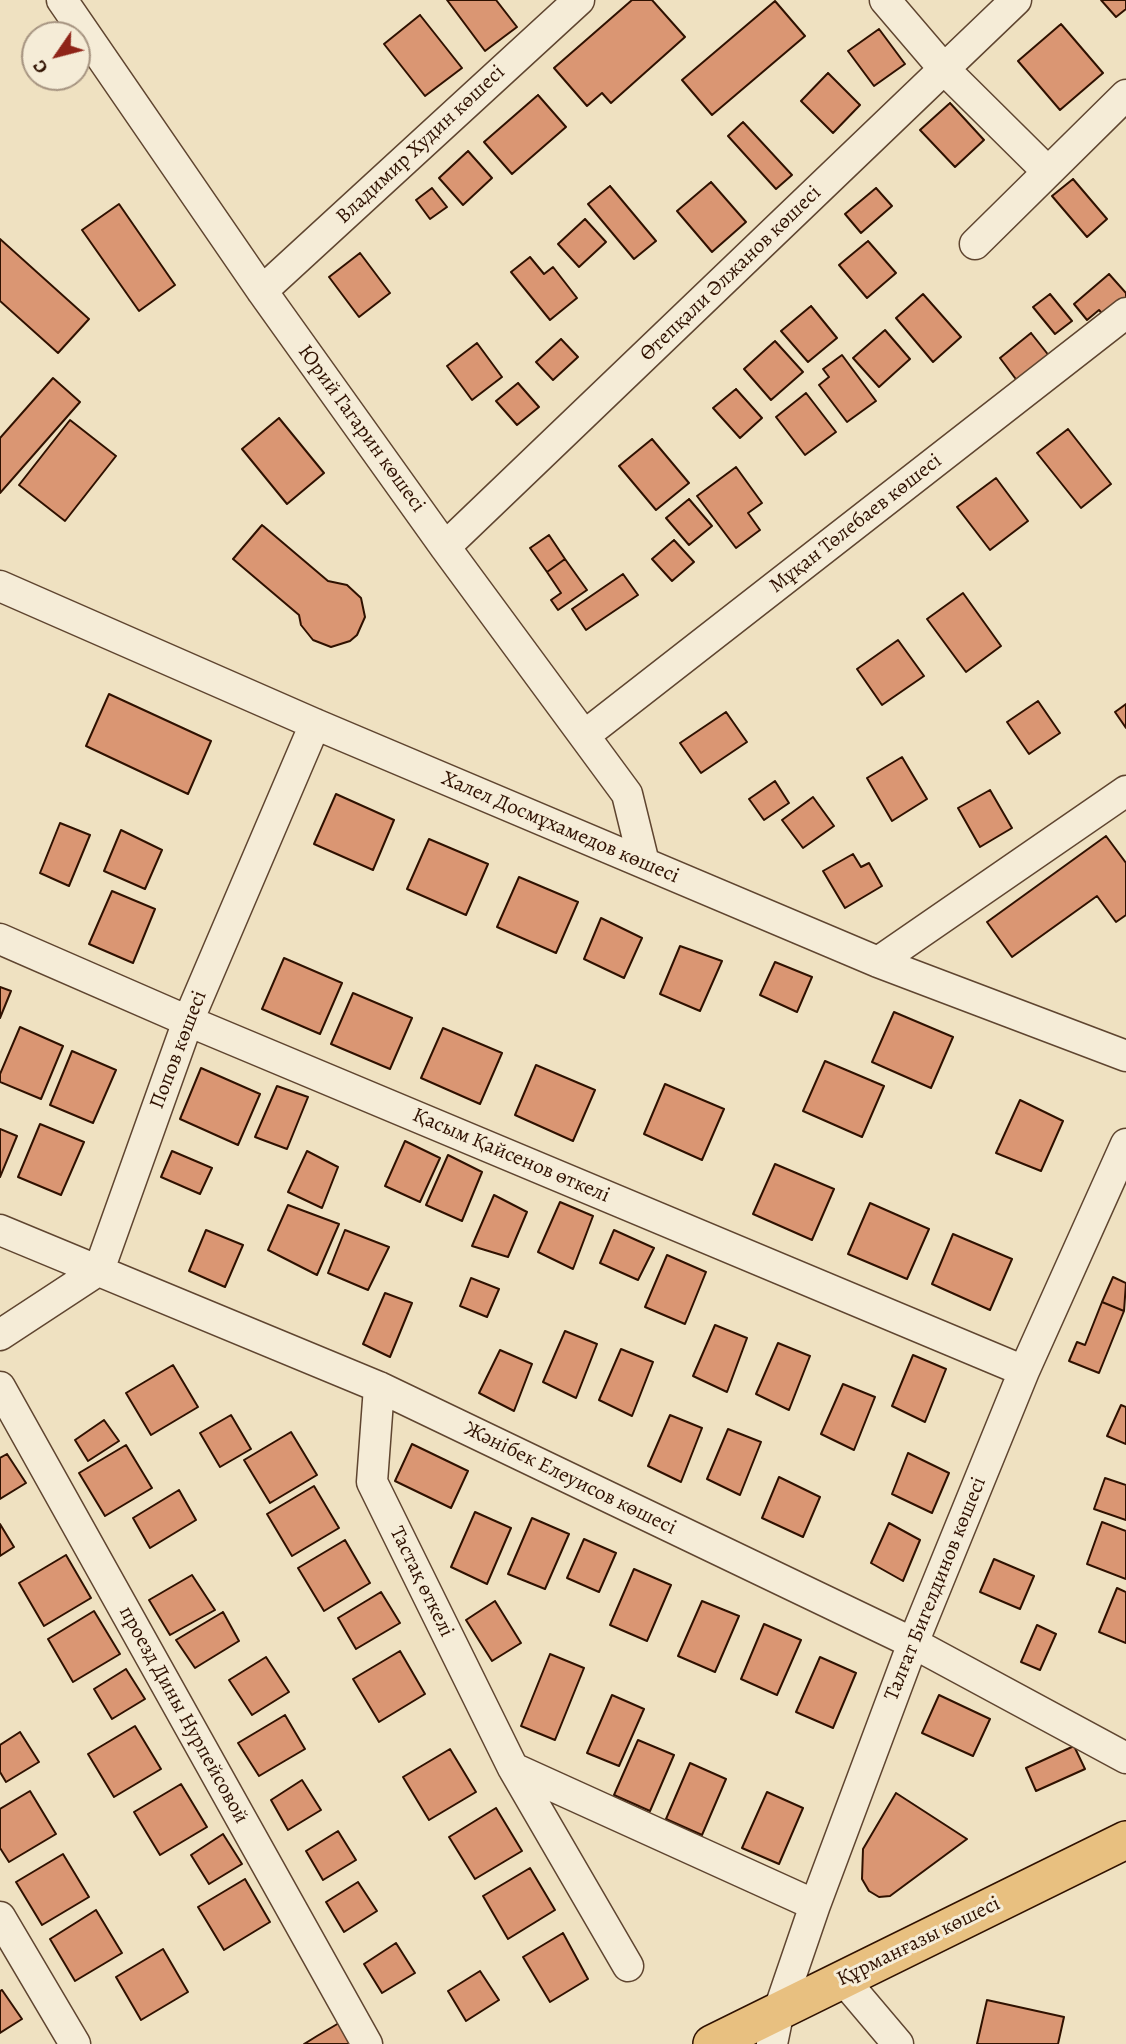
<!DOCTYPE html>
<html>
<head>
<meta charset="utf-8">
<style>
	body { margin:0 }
	#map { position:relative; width:1126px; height:2044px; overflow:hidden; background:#efe1c1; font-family:Alegreya,serif }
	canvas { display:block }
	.north { position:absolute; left:21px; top:21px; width:70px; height:70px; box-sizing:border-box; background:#f5ecd7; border:2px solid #a69481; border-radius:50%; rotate:235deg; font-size:19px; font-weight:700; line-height:28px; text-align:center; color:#2f1100 }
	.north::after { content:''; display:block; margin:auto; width:24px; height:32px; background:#8f2418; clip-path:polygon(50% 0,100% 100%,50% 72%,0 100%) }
</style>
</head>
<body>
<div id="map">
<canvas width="1126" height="2044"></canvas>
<div class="north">С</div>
</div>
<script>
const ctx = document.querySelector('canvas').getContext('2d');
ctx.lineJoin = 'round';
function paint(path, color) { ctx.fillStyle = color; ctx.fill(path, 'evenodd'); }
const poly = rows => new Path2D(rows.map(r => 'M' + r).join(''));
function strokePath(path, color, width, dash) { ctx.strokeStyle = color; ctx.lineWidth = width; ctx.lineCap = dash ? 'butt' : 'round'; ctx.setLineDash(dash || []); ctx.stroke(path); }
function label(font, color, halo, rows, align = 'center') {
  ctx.font = font + ' Alegreya,serif'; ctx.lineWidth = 6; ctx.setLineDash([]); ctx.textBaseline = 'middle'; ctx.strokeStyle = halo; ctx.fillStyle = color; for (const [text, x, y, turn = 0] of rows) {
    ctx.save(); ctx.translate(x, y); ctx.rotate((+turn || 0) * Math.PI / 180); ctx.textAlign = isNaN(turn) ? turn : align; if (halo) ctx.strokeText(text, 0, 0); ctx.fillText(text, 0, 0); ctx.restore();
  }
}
const building = poly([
	[447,0,496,0,517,27,485,51,447,0],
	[632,0,652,0,685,37,611,103,602,93,587,106,554,68,632,0],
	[1101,0,1126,0,1126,9,1116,17,1101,0],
	[775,1,805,36,712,115,682,80,775,1],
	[420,15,462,68,425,96,384,44,420,15],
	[1061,24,1103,73,1060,110,1018,61,1061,24],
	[879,29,905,64,874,86,848,51,879,29],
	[828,73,860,105,833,133,801,101,828,73],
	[538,95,566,127,512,174,484,142,538,95],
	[950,103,984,140,955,167,920,130,950,103],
	[743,122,792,175,776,189,728,136,743,122],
	[468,151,492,178,463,205,439,178,468,151],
	[1073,179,1107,219,1087,237,1052,196,1073,179],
	[711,182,746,222,712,252,677,211,711,182],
	[610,186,656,241,634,259,588,204,610,186],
	[432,188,447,207,430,219,416,200,432,188],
	[876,188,892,206,861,233,845,214,876,188],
	[119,204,175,285,139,311,82,230,119,204],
	[585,219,606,242,579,267,558,244,585,219],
	[0,239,89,319,58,353,0,301,0,239],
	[868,241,896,273,867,298,839,265,868,241],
	[360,253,390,293,359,317,329,277,360,253],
	[530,257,544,274,553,267,577,298,550,320,511,272,530,257],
	[1109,274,1126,293,1126,300,1105,317,1099,310,1087,320,1074,304,1109,274],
	[923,294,961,337,933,362,896,318,923,294],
	[1050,294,1072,321,1055,334,1033,307,1050,294],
	[811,306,837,338,808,362,781,331,811,306],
	[885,330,910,359,879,387,853,358,885,330],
	[1031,333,1050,357,1018,382,1000,358,1031,333],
	[561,339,578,357,553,380,536,362,561,339],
	[775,341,803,372,771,400,744,369,775,341],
	[477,343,502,377,472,400,447,366,477,343],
	[842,355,876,401,847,422,819,385,829,377,823,369,842,355],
	[53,378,80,402,0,493,0,438,53,378],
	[518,383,539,407,517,425,496,401,518,383],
	[736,389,762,418,740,438,713,408,736,389],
	[806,393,836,432,805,455,776,417,806,393],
	[279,418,324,473,287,504,242,449,279,418],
	[70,420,116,456,65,521,19,485,70,420],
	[1068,429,1111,484,1081,508,1037,453,1068,429],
	[652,439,689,483,656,510,619,466,652,439],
	[736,467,762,503,748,513,760,530,736,548,697,496,736,467],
	[996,478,1028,521,990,550,957,507,996,478],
	[689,499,712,526,689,545,666,518,689,499],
	[262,525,328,581,347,585,361,598,365,617,357,635,350,641,331,647,313,640,301,625,299,615,233,559,262,525],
	[549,535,565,559,547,572,530,548,549,535],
	[674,540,694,562,672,581,652,559,674,540],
	[565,559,587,590,558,610,551,600,561,593,547,572,565,559],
	[623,574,638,595,586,630,572,609,623,574],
	[963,593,1001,646,966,672,927,619,963,593],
	[898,640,924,676,882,705,857,669,898,640],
	[109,694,211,741,188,794,86,746,109,694],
	[1038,701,1060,733,1029,754,1007,722,1038,701],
	[1126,704,1126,728,1115,712,1126,704],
	[726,712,747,742,701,773,680,743,726,712],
	[902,757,927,799,892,821,867,778,902,757],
	[775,781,789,803,764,820,749,799,775,781],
	[990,790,1012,828,980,847,958,808,990,790],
	[336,794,394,820,373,870,314,844,336,794],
	[813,797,834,826,803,848,782,820,813,797],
	[60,823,90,835,69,886,40,873,60,823],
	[121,830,162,850,145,889,104,871,121,830],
	[1106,836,1126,863,1126,915,1116,922,1097,896,1012,957,987,922,1106,836],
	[429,839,488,864,466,915,407,889,429,839],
	[853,854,861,867,869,863,882,886,845,908,823,871,853,854],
	[519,877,578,902,556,953,497,927,519,877],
	[112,891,155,909,133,963,89,944,112,891],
	[601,918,642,938,624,978,584,959,601,918],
	[680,946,722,961,700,1011,660,994,680,946],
	[284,958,342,983,320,1034,262,1009,284,958],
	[775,962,812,977,797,1012,760,995,775,962],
	[0,987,11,991,0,1018,0,987],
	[353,993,412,1018,390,1069,331,1044,353,993],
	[894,1012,953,1037,931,1088,872,1062,894,1012],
	[20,1027,63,1046,41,1099,0,1082,0,1074,20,1027],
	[443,1028,502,1053,480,1104,421,1078,443,1028],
	[72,1051,116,1070,93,1123,50,1105,72,1051],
	[825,1061,884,1086,862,1137,803,1111,825,1061],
	[536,1065,595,1090,573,1141,515,1115,536,1065],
	[201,1068,260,1094,238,1145,180,1119,201,1068],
	[665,1084,724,1109,702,1160,644,1134,665,1084],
	[277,1086,308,1097,287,1149,255,1137,277,1086],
	[1020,1100,1063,1121,1041,1171,996,1153,1020,1100],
	[40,1124,84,1142,61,1195,18,1177,40,1124],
	[0,1129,17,1136,0,1177,0,1129],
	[405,1141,440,1158,420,1202,385,1186,405,1141],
	[172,1151,212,1168,200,1194,161,1177,172,1151],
	[307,1151,338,1167,322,1208,288,1192,307,1151],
	[448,1155,482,1172,462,1221,426,1205,448,1155],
	[775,1164,834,1189,812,1240,753,1214,775,1164],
	[494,1195,527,1212,508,1257,472,1246,494,1195],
	[560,1202,593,1216,573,1269,538,1252,560,1202],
	[870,1203,929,1229,907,1279,848,1254,870,1203],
	[288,1205,339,1224,317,1275,268,1250,288,1205],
	[206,1230,243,1245,225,1287,189,1271,206,1230],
	[345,1230,389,1247,368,1290,328,1273,345,1230],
	[614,1230,654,1248,638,1280,600,1263,614,1230],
	[953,1234,1012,1259,990,1310,932,1284,953,1234],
	[667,1255,706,1272,685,1324,645,1307,667,1255],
	[1113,1277,1126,1283,1124,1311,1102,1302,1113,1277],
	[471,1278,499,1289,487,1317,460,1306,471,1278],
	[385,1293,412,1303,390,1357,363,1344,385,1293],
	[1102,1302,1124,1311,1099,1373,1069,1361,1077,1342,1085,1345,1102,1302],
	[715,1325,747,1338,727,1392,693,1376,715,1325],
	[565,1331,597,1344,576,1398,543,1382,565,1331],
	[778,1343,810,1356,789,1410,756,1394,778,1343],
	[621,1349,653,1362,632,1416,599,1400,621,1349],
	[500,1350,532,1364,514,1411,479,1393,500,1350],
	[913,1355,946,1369,925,1422,892,1406,913,1355],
	[173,1365,198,1407,151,1435,126,1393,173,1365],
	[843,1384,875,1397,854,1450,821,1434,843,1384],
	[1121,1405,1126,1407,1126,1444,1107,1436,1121,1405],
	[231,1415,251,1449,220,1467,200,1433,231,1415],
	[670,1415,702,1428,681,1482,648,1466,670,1415],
	[104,1420,119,1441,88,1461,75,1440,104,1420],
	[728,1429,761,1442,740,1495,707,1479,728,1429],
	[291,1432,317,1475,270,1503,244,1460,291,1432],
	[412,1444,468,1471,451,1508,395,1481,412,1444],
	[126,1445,152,1488,105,1516,79,1473,126,1445],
	[908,1453,949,1473,932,1513,892,1494,908,1453],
	[7,1454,26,1483,0,1499,0,1458,7,1454],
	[779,1477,820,1497,803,1537,762,1518,779,1477],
	[1105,1478,1126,1485,1126,1520,1094,1509,1105,1478],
	[314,1486,339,1528,292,1556,267,1514,314,1486],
	[179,1490,196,1520,150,1548,133,1518,179,1490],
	[475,1512,511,1528,487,1584,451,1567,475,1512],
	[532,1518,569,1534,545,1589,508,1574,532,1518],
	[1102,1522,1126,1531,1126,1579,1087,1564,1102,1522],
	[889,1523,920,1540,903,1581,871,1563,889,1523],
	[0,1524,14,1547,0,1556,0,1524],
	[584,1539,616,1553,599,1592,567,1578,584,1539],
	[345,1540,370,1583,324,1611,298,1568,345,1540],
	[66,1555,91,1598,44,1626,19,1583,66,1555],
	[994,1559,1034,1576,1020,1609,980,1592,994,1559],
	[634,1569,671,1585,647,1641,610,1625,634,1569],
	[192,1575,215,1610,170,1635,149,1600,192,1575],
	[1117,1588,1126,1592,1126,1643,1099,1632,1117,1588],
	[381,1592,400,1623,356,1649,338,1618,381,1592],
	[495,1601,521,1643,492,1661,466,1620,495,1601],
	[702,1601,739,1616,715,1672,678,1656,702,1601],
	[94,1611,120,1654,73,1682,48,1639,94,1611],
	[223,1612,239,1641,195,1668,176,1640,223,1612],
	[764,1624,801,1640,777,1695,741,1679,764,1624],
	[1037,1625,1056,1634,1040,1670,1021,1662,1037,1625],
	[400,1651,425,1694,379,1722,353,1679,400,1651],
	[550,1654,584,1668,555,1740,521,1726,550,1654],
	[266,1657,289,1692,252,1715,229,1680,266,1657],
	[820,1657,856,1673,833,1728,796,1712,820,1657],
	[126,1669,145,1699,112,1719,94,1689,126,1669],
	[612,1695,644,1709,619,1766,587,1753,612,1695],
	[939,1695,990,1719,973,1756,922,1733,939,1695],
	[285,1715,305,1749,259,1776,238,1743,285,1715],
	[135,1726,161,1769,114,1797,88,1754,135,1726],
	[20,1732,39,1762,6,1782,0,1772,0,1745,20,1732],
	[638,1740,674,1755,650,1811,614,1795,638,1740],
	[1074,1746,1085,1769,1036,1791,1026,1768,1074,1746],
	[450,1749,476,1792,429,1820,403,1777,450,1749],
	[690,1763,726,1779,702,1835,666,1819,690,1763],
	[302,1780,321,1810,288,1830,271,1800,302,1780],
	[181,1784,207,1827,160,1855,134,1812,181,1784],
	[30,1791,56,1834,9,1862,0,1848,0,1809,30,1791],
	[767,1792,803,1808,779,1864,742,1848,767,1792],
	[896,1793,967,1839,890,1896,879,1897,869,1891,862,1879,863,1849,896,1793],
	[496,1808,522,1851,475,1879,449,1837,496,1808],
	[338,1831,356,1860,323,1880,306,1851,338,1831],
	[223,1834,242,1864,209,1884,191,1855,223,1834],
	[63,1854,89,1897,42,1925,16,1882,63,1854],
	[530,1868,555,1910,508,1939,483,1896,530,1868],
	[245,1879,270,1922,224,1950,198,1907,245,1879],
	[358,1882,377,1911,344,1932,326,1902,358,1882],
	[96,1910,122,1953,75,1981,50,1939,96,1910],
	[563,1933,588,1979,550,2002,523,1957,563,1933],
	[396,1943,415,1973,382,1993,364,1964,396,1943],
	[163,1949,188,1992,141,2020,116,1977,163,1949],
	[480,1971,499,2000,466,2021,448,1991,480,1971],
	[2,1990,22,2019,0,2033,0,1991,2,1990],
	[987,2000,1064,2017,1058,2044,977,2044,987,2000],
	[339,2023,352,2044,304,2044,317,2036,339,2023]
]);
paint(building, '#da9673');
strokePath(building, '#2f1100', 2);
const minor = poly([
	[62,0,262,291,445,547,627,794,644,863],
	[885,0,944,69,1048,172],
	[975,244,1126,95],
	[262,291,579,0],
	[445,547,1016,0],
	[0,586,315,724,878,962,1126,1056],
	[585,735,1126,313],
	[0,939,188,1021,1024,1371],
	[878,962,1126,791],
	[0,1230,379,1387,913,1643,1126,1758],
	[0,1335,99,1270,188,1021,315,724],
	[0,1387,367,2044],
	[379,1387,372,1482,513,1768,628,1966],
	[513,1768,815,1905],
	[0,1917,75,2044],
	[843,1979,898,2044],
	[772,2044,779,2010,815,1905,913,1643,1024,1371,1126,1144]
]);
const major = poly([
	[712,2044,1126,1840]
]);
strokePath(minor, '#5f4530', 33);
strokePath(major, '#2f1100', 40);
strokePath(minor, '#f5ecd7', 30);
strokePath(major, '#e8c080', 37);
label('21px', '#2f1100', '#f5ecd7', [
	["Владимир Худин көшесі",421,145,-43],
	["Өтепқали Әлжанов көшесі",731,274,-44],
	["Юрий Гагарин көшесі",361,429,54],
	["Мұқан Төлебаев көшесі",856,524,-38],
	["Халел Досмұхамедов көшесі",560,828,23],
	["Попов көшесі",179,1050,-69],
	["Қасым Қайсенов өткелі",511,1156,23],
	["Жәнібек Елеуисов көшесі",570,1479,26],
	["Тастақ өткелі",421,1582,64],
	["Талғат Бигелдинов көшесі",936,1589,-68],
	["проезд Дины Нурпейсовой",183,1715,61],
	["Құрманғазы көшесі",919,1942,-26]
]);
</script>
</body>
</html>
